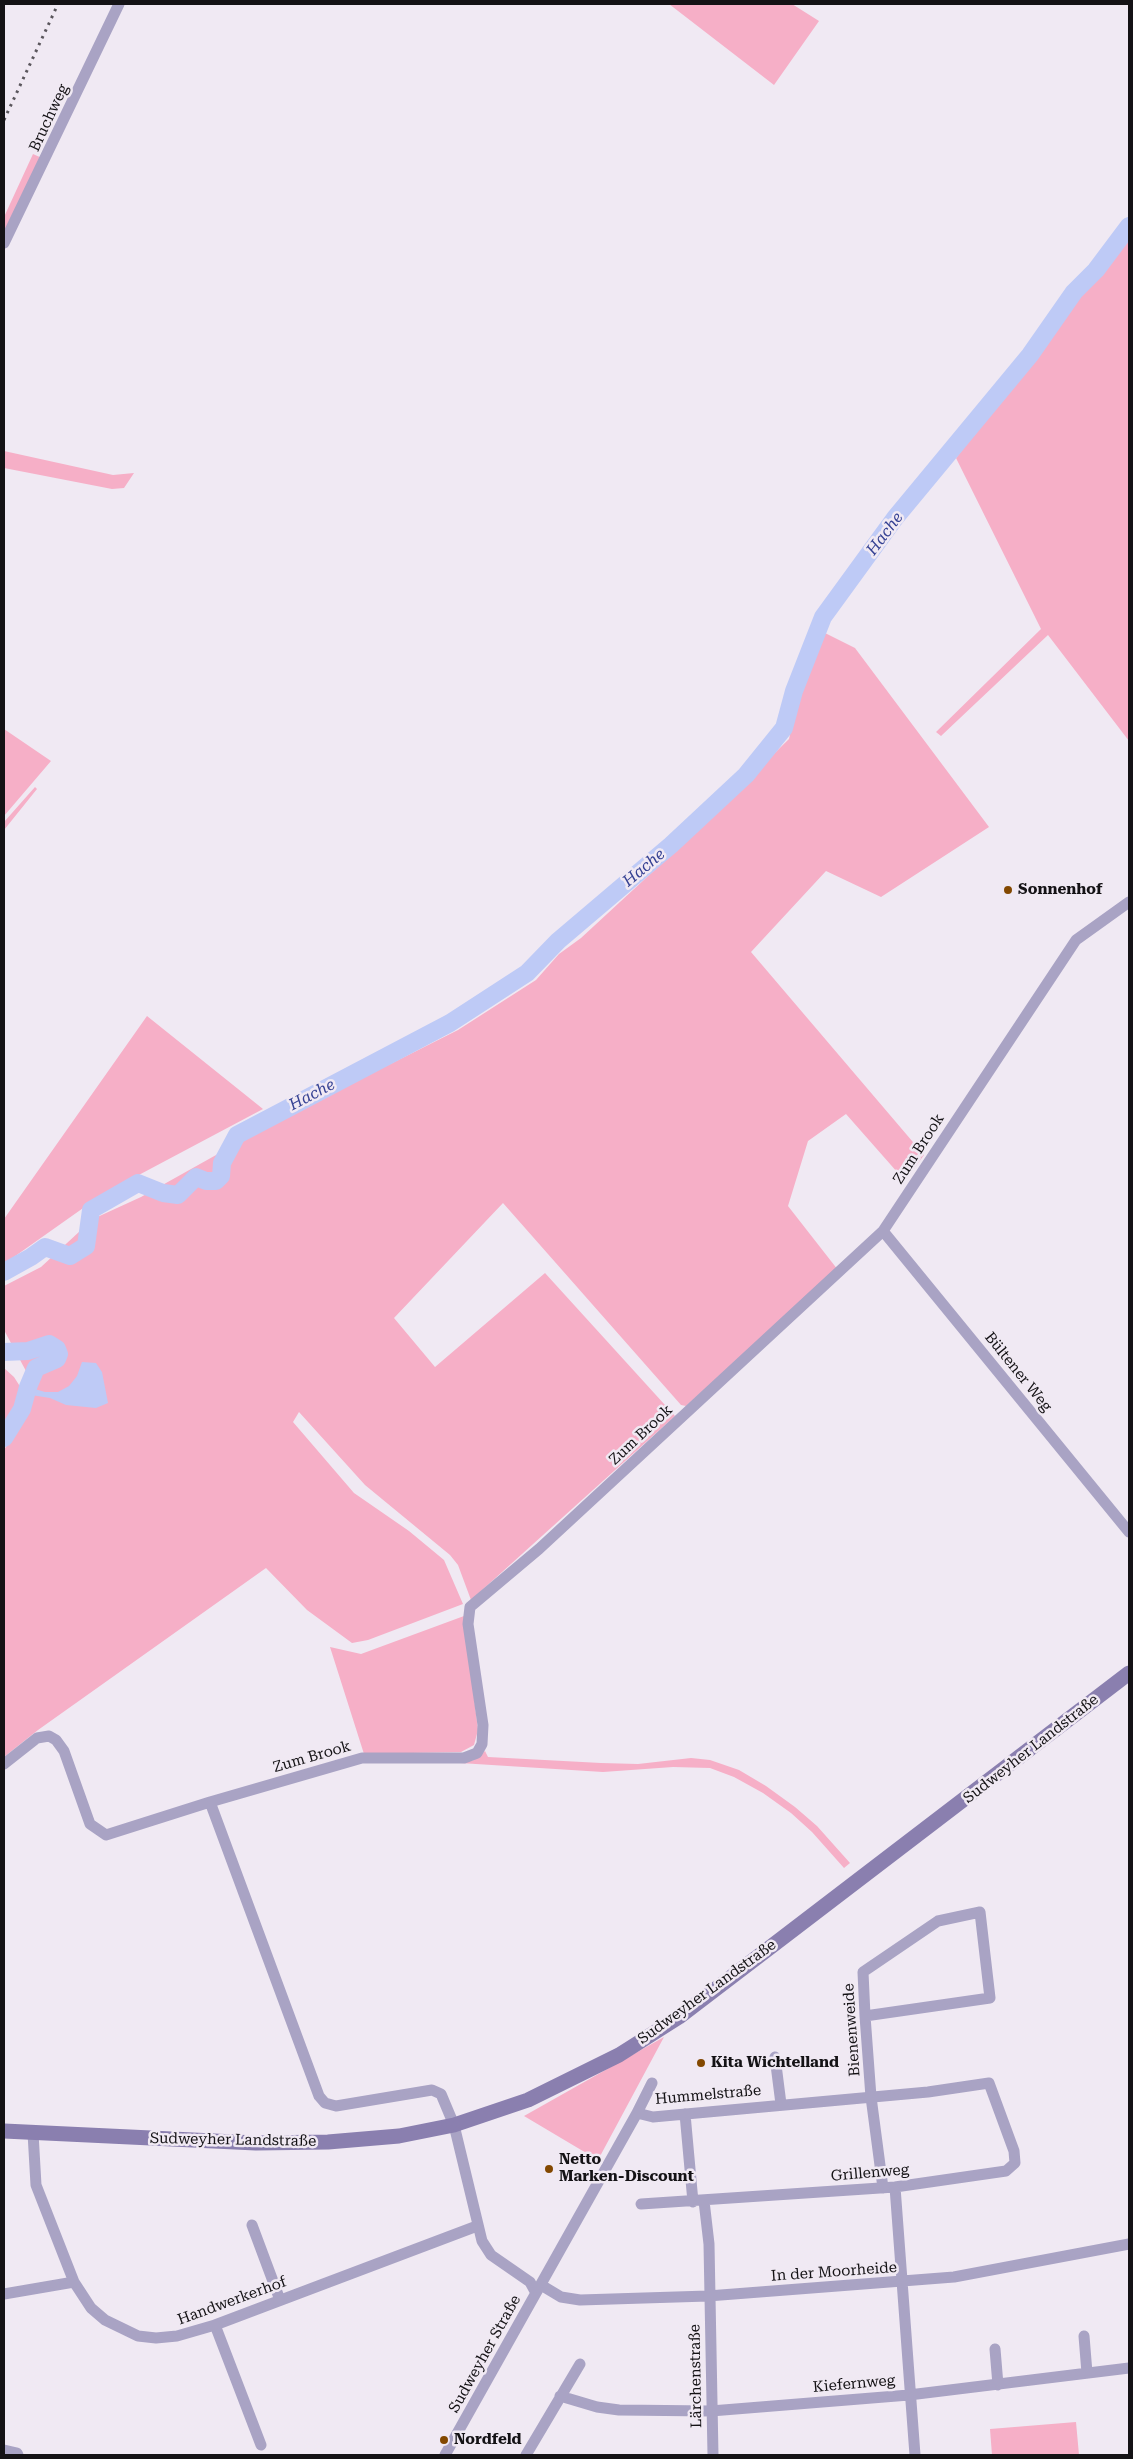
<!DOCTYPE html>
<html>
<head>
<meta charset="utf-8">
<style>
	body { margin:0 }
	#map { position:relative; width:1133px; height:2459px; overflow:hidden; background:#f0e9f3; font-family:"Roboto Serif",serif }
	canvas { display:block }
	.frame { position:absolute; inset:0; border:5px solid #141215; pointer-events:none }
</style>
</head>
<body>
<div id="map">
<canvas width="1133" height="2459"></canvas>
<div class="frame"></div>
</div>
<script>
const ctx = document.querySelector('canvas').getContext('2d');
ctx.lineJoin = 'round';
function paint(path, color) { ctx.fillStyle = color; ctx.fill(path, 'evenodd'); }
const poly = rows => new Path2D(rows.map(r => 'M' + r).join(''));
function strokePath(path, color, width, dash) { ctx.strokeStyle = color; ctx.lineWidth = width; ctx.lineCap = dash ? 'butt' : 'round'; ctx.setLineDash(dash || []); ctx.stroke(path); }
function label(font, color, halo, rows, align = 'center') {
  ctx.font = font + ' "Roboto Serif",serif'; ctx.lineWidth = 5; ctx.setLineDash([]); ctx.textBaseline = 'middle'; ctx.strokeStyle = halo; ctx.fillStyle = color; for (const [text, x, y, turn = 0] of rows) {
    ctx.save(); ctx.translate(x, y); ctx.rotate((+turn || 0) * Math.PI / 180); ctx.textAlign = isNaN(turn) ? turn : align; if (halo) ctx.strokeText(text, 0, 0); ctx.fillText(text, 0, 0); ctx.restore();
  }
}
paint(poly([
	[669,4,792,4,819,21,774,85],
	[33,154,44,159,4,238,4,217],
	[1129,233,1129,741,1048,635,941,736,936,732,1041,629,956,458,1035,356,1076,296,1099,273],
	[4,451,113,475,134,473,124,488,112,489,4,468],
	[823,632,855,648,989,827,881,897,826,871,751,952,924,1155,905,1181,846,1114,808,1141,788,1206,838,1270,686,1406,681,1405,503,1203,394,1318,435,1367,545,1273,675,1416,471,1600,458,1565,450,1555,365,1485,299,1412,293,1422,354,1493,409,1531,444,1560,463,1604,368,1640,352,1643,307,1610,266,1568,38,1730,4,1757,4,1450,26,1413,34,1386,4,1330,4,1286,41,1267,93,1219,141,1197,275,1122,458,1030,536,980,559,954,581,938,673,853,789,739,799,694],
	[4,729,51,761,4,816],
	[35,787,37,789,4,830,4,822],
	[147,1016,263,1109,103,1194,4,1264,4,1219],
	[4,1368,14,1377,21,1388,22,1395,19,1407,4,1430],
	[464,1616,478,1730,474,1745,461,1752,364,1754,330,1647,361,1654],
	[485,1751,488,1757,601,1763,638,1764,691,1758,710,1760,739,1770,766,1786,795,1807,817,1826,850,1863,844,1868,812,1832,791,1813,763,1793,734,1777,710,1768,673,1767,603,1772,460,1763,474,1760],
	[664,2037,598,2160,524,2116],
	[1076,2422,1079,2455,992,2455,990,2429]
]), '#f6afc7');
paint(poly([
	[82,1362,96,1363,102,1372,108,1403,96,1408,66,1405,50,1398,31,1395,22,1409,28,1387,45,1392,58,1392,69,1386,77,1376]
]), '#becaf6');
strokePath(poly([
	[4,1272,31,1257,45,1247,70,1256,86,1246,91,1210,138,1183,163,1193,178,1195,196,1177,206,1181,216,1181,221,1176,222,1163,237,1135,450,1023,527,973,558,941,671,845,746,775,784,728,794,691,823,617,895,518,1030,355,1074,292,1096,270,1129,226],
	[4,1352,28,1351,49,1344,57,1349,59,1354,57,1359,36,1368,28,1387,22,1409,4,1438]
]), '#becaf6', 18);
strokePath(poly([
	[4,243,119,4],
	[883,1231,1129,1532],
	[4,1764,37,1738,49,1736,56,1740,64,1751,90,1824,106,1835,210,1802,319,2096,325,2103,336,2106,432,2090,441,2094,454,2125,482,2241,491,2255,530,2282,536,2293],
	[210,1802,362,1758,464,1758,477,1753,482,1744,483,1725,468,1624,470,1607,539,1549,883,1231,1076,940,1129,902],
	[865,2016,990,1998,980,1912,938,1921,863,1972,865,2016,871,2097,883,2188],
	[775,2057,781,2104],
	[637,2113,653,2117,928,2092,989,2083,1014,2151,1015,2163,1006,2171,895,2187,641,2204],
	[685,2114,693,2202],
	[33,2133,36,2185,74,2282,91,2308,105,2320,138,2336,156,2338,177,2336,215,2325,477,2226],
	[895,2187,915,2455],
	[704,2201,709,2244,713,2455],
	[252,2225,280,2300],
	[541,2285,561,2297,580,2300,708,2296,954,2277,1129,2244],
	[4,2294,74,2282],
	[215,2325,261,2445],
	[1084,2336,1087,2373],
	[995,2349,998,2385],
	[560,2396,597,2407,619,2410,711,2411,909,2395,1129,2368],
	[4,2450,17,2453,18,2455],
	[445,2455,637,2113,652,2083],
	[526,2455,580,2364]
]), '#a9a3c4', 11);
strokePath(poly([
	[4,2131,256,2143,328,2142,399,2136,454,2125,528,2100,619,2055,679,2017,1129,1673]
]), '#8a7faf', 15);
strokePath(poly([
	[4,120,58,4]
]), '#5a565c', 3, [2.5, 5]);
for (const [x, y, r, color] of [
	[1008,890,5,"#834800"],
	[701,2063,5,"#834800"],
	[549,2169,5,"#834800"],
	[444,2440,5,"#834800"]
]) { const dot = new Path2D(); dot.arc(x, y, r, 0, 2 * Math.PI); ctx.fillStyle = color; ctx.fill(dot); strokePath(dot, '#f0e9f3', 2); }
label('15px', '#141215', '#f0e9f3', [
	["Bruchweg",49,118,-65],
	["Zum Brook",919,1149,-57],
	["Bültener Weg",1018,1372,51],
	["Zum Brook",641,1435,-43],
	["Sudweyher Landstraße",1031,1749,-38],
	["Zum Brook",312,1757,-16],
	["Sudweyher Landstraße",707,1992,-36],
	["Bienenweide",852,2030,-94],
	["Hummelstraße",708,2095,-5],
	["Sudweyher Landstraße",233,2140,1],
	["Grillenweg",870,2173,-5],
	["In der Moorheide",834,2272,-4],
	["Handwerkerhof",232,2301,-20],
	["Sudweyher Straße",485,2354,-61],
	["Lärchenstraße",696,2376,-91],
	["Kiefernweg",854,2384,-5]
]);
label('bold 15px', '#141215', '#f0e9f3', [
	["Sonnenhof",1018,890],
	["Kita Wichtelland",711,2063],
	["Netto",559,2160],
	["Marken-Discount",559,2177],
	["Nordfeld",454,2440]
], 'left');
label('italic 16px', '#354193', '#f0e9f3', [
	["Hache",885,534,-53],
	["Hache",644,868,-40],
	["Hache",312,1095,-28]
]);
</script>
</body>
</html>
